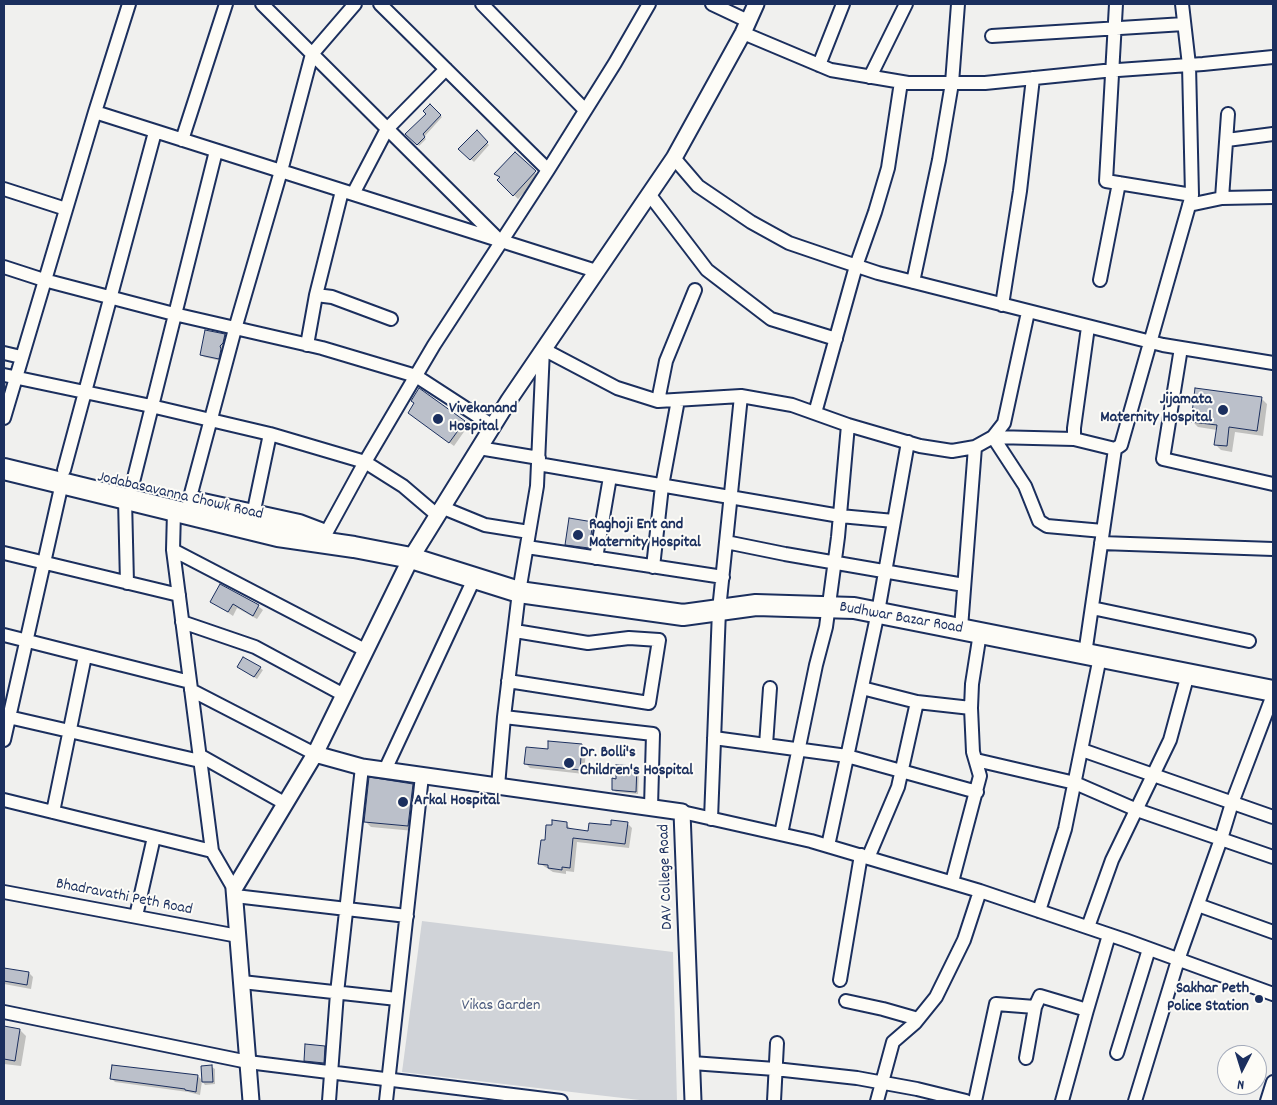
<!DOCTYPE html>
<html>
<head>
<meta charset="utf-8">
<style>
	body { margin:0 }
	#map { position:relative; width:1277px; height:1105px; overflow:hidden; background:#f0f0ee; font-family:Dekko,sans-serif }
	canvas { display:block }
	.frame { position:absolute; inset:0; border:5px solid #1b2f5e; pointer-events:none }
	.north { position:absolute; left:1217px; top:1045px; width:50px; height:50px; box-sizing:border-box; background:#fdfcf7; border:1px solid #a3aaba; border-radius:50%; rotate:185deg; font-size:14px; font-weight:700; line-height:20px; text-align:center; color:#1b2f5e }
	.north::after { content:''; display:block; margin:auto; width:18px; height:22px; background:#1b2f5e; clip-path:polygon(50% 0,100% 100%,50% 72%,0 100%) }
</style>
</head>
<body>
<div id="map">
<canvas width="1277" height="1105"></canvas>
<div class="frame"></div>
<div class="north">N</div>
</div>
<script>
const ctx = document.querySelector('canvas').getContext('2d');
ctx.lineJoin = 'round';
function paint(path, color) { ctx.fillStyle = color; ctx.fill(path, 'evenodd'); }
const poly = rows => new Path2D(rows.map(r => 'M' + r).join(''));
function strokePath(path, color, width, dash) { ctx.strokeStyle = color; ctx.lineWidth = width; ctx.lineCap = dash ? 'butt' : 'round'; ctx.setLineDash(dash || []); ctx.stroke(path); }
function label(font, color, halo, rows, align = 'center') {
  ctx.font = font + ' Dekko,sans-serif'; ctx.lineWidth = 4; ctx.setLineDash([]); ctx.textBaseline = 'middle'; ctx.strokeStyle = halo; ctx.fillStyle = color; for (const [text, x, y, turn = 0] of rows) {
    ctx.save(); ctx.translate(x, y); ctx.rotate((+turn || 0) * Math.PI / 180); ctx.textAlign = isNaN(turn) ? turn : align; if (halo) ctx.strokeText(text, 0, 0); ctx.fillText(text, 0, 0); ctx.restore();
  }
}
paint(poly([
	[422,921,673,952,677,1101,648,1101,402,1072]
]), '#d0d3d8');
paint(poly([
	[430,106,442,117,424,137,426,139,419,146,407,134,427,114],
	[485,141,489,145,474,162,460,149],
	[515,153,539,177,518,199,499,180,501,178,496,174],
	[224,335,227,338,225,346,222,349,223,353,221,361,204,357,202,355],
	[1261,398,1267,404,1263,436,1235,432,1232,452,1221,450,1215,444,1217,430,1198,427,1192,421],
	[409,413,464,422,468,426,454,446],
	[592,523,595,526,591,550,569,547,566,544],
	[211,601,258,606,263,610,257,619,237,608,233,616],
	[239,667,260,668,263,670,257,679],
	[582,746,586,750,584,774,530,768,526,764,549,751],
	[637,767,639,770,638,794,616,792,613,790,617,780],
	[412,785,418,791,414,831,371,827,365,821],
	[566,823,571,830,589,832,627,823,632,828,629,848,577,842,574,872,566,871,566,874,553,872,539,863,546,842],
	[4,969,29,973,33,977,31,989,4,984],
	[4,1027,20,1030,26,1036,21,1066,4,1064],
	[324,1047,327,1050,326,1065,308,1063,306,1060],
	[212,1067,215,1069,215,1084,205,1085,202,1081,200,1095,188,1092,115,1082,111,1078,198,1076,203,1081]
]), '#0003');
const building = poly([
	[430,104,441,115,423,134,425,137,417,145,405,134,426,114,423,111,430,104],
	[477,130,488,142,470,160,458,149,477,130],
	[515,152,536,171,513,196,497,180,500,177,494,174,515,152],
	[205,330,225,334,223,343,220,346,221,349,219,359,200,355,205,330],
	[419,388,465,421,449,443,408,413,414,403,411,401,419,388],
	[1195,388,1262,397,1257,431,1229,427,1227,446,1214,445,1217,425,1191,422,1195,388],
	[569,518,593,522,589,548,565,545,569,518],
	[220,584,259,605,253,616,233,604,228,612,210,602,220,584],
	[243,657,261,667,254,677,237,667,243,657],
	[548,741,582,744,580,770,524,764,526,747,548,749,548,741],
	[616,765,637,766,636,792,612,790,612,778,616,779,616,765],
	[369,777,413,784,408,826,364,822,369,777],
	[552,820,567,822,567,828,588,831,589,823,611,825,611,820,628,822,625,844,573,838,570,868,562,867,562,870,548,868,548,865,538,864,541,840,545,840,546,825,552,825,552,820],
	[4,968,29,972,27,985,4,981,4,968],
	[4,1026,20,1029,15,1061,4,1059,4,1026],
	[305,1044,325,1046,324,1063,304,1061,305,1044],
	[112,1065,198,1075,196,1092,185,1090,185,1089,110,1079,112,1065],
	[212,1065,213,1082,202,1082,201,1066,212,1065]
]);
paint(building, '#bbc0ca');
strokePath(building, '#1b2f5e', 1);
const minor = poly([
	[262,4,497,238],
	[380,4,548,170],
	[482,4,585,110],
	[712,4,748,21],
	[1182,4,1189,65,1192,195],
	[743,33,831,70,908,83,985,83,1104,71,1203,64,1273,57],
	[992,36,1184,24],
	[819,65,843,4],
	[870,77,906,4],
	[95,112,596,271],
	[182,140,226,4],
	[1227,140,1273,134],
	[674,158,698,186,751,222,789,243,833,258,878,273,1163,345,1273,363],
	[4,189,66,209],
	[353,194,387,129,446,69],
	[649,194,707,270,771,319,836,339],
	[1222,198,1228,114],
	[1189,205,1222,198,1273,197],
	[4,267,44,280,174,314,322,348,416,376,493,426],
	[1100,280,1119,183],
	[913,282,939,160,952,83,958,4],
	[316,295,332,297,391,319],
	[1002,305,1020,191,1033,78],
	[1088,327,1074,428,1074,439,1115,449],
	[307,345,316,295,342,191],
	[1181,348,1163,459,1273,484],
	[4,353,21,357],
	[4,375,151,406,270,434,365,462,403,486,437,515],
	[658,401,666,361,695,290],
	[815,413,856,266,875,212,888,168,901,82],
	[4,418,95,112,129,4],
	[1074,439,993,437,1025,486,1039,521,1047,526,1103,531],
	[479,448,539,458],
	[538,464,840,516,894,521],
	[64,470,155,132],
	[132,486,216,151],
	[125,499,127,583],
	[189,501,235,329,281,171,312,54,355,4],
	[441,507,485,525,529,532],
	[174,511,173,550,212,851,234,889],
	[253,515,270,434],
	[325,535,365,462,434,345,548,170,615,63,649,4],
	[726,542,785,554,964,585],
	[1101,543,1273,549],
	[527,547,723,577],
	[173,550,365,650],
	[4,553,179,595],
	[596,558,610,477],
	[653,567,662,486,678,400],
	[1092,608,1249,641],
	[182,622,255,647,344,695],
	[961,628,975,447],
	[4,635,190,682],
	[1085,654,1115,449,1121,445,1192,195,1106,181,1116,4],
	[508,681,649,703,659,640,629,638,588,643,515,631],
	[862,688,917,702,971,708],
	[191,690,315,754],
	[4,716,200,761],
	[504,717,653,734,651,807],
	[714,738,847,756,977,792],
	[4,740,62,483],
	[766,745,770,688],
	[1082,750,1273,817],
	[199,755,286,804],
	[976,760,1075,783,1137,810,1273,857],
	[385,770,474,579],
	[498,786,504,717,519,592,537,486,543,349,617,388,658,401,741,396,792,405,848,425,920,446,952,451,975,447,993,437,1004,423,1028,312],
	[4,800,212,851],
	[53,812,85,656],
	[682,812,811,841,980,891,1125,940,1273,994],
	[711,819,719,610,741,396],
	[781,834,816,665,826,627,838,537,848,425],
	[828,846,878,612,908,442],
	[868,858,898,787,917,702],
	[952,882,980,776,973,752,971,708,972,684,980,633],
	[4,892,238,936],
	[235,896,407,916],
	[1198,905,1273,932],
	[1039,911,1065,829,1100,657],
	[136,916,154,837],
	[1088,927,1112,860,1170,740,1188,674],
	[840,980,861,855],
	[242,982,397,999],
	[846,1001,883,1009,918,1019],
	[1035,1007,1040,996,1087,1010,1062,1101],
	[1087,1010,1109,935],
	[4,1012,248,1062,561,1101],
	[1117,1053,1149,949],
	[692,1063,775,1069,857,1078,917,1089,966,1101],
	[329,1101,337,993,362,767],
	[386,1101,422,776],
	[774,1101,777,1043],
	[877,1101,893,1042,915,1023,936,997,964,940,980,891],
	[975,1101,996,1004,1035,1007,1026,1058],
	[1135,1101,1178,960,1221,839,1232,803,1273,695],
	[1267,1101,1273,1082]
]);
const tertiary = poly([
	[315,754,362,767,682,812,693,1101],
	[251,1101,234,889,315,754,411,558,509,400,674,158,743,33,756,4]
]);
const trunk = poly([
	[4,469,278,536,354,547,411,558,519,592,683,615,756,605,854,608,1273,691],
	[198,503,299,525,320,533]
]);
strokePath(minor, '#1b2f5e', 16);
strokePath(tertiary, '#1b2f5e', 19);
strokePath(trunk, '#1b2f5e', 24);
strokePath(minor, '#fdfcf7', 12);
strokePath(tertiary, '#fdfcf7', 15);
strokePath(trunk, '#fdfcf7', 20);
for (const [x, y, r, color] of [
	[1223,410,6,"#1b2f5e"],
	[438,419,6,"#1b2f5e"],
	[578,535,6,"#1b2f5e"],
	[569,763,6,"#1b2f5e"],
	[403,802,6,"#1b2f5e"],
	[1259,999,5,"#1b2f5e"]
]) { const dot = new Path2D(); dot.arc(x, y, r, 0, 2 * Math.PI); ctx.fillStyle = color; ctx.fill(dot); strokePath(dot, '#fdfcf7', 2); }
label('bold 16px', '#1b2f5e', '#fdfcf7', [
	["Jijamata",1212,401,"right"],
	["Maternity Hospital",1212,419,"right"],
	["Vivekanand",449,410],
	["Hospital",449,428],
	["Raghoji Ent and",589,526],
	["Maternity Hospital",589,544],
	["Dr. Bolli's",580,754],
	["Children's Hospital",580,772],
	["Arkal Hospital",414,802],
	["Sakhar Peth",1249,990,"right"],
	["Police Station",1249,1008,"right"]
], 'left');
label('16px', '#1b2f5e', '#fdfcf7', [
	["Jodabasavanna Chowk Road",180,497,13],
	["Budhwar Bazar Road",901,619,10],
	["DAV College Road",667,877,-92],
	["Bhadravathi Peth Road",124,898,11]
]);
label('16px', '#48587c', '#fdfcf7', [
	["Vikas Garden",501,1007]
]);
</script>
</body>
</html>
